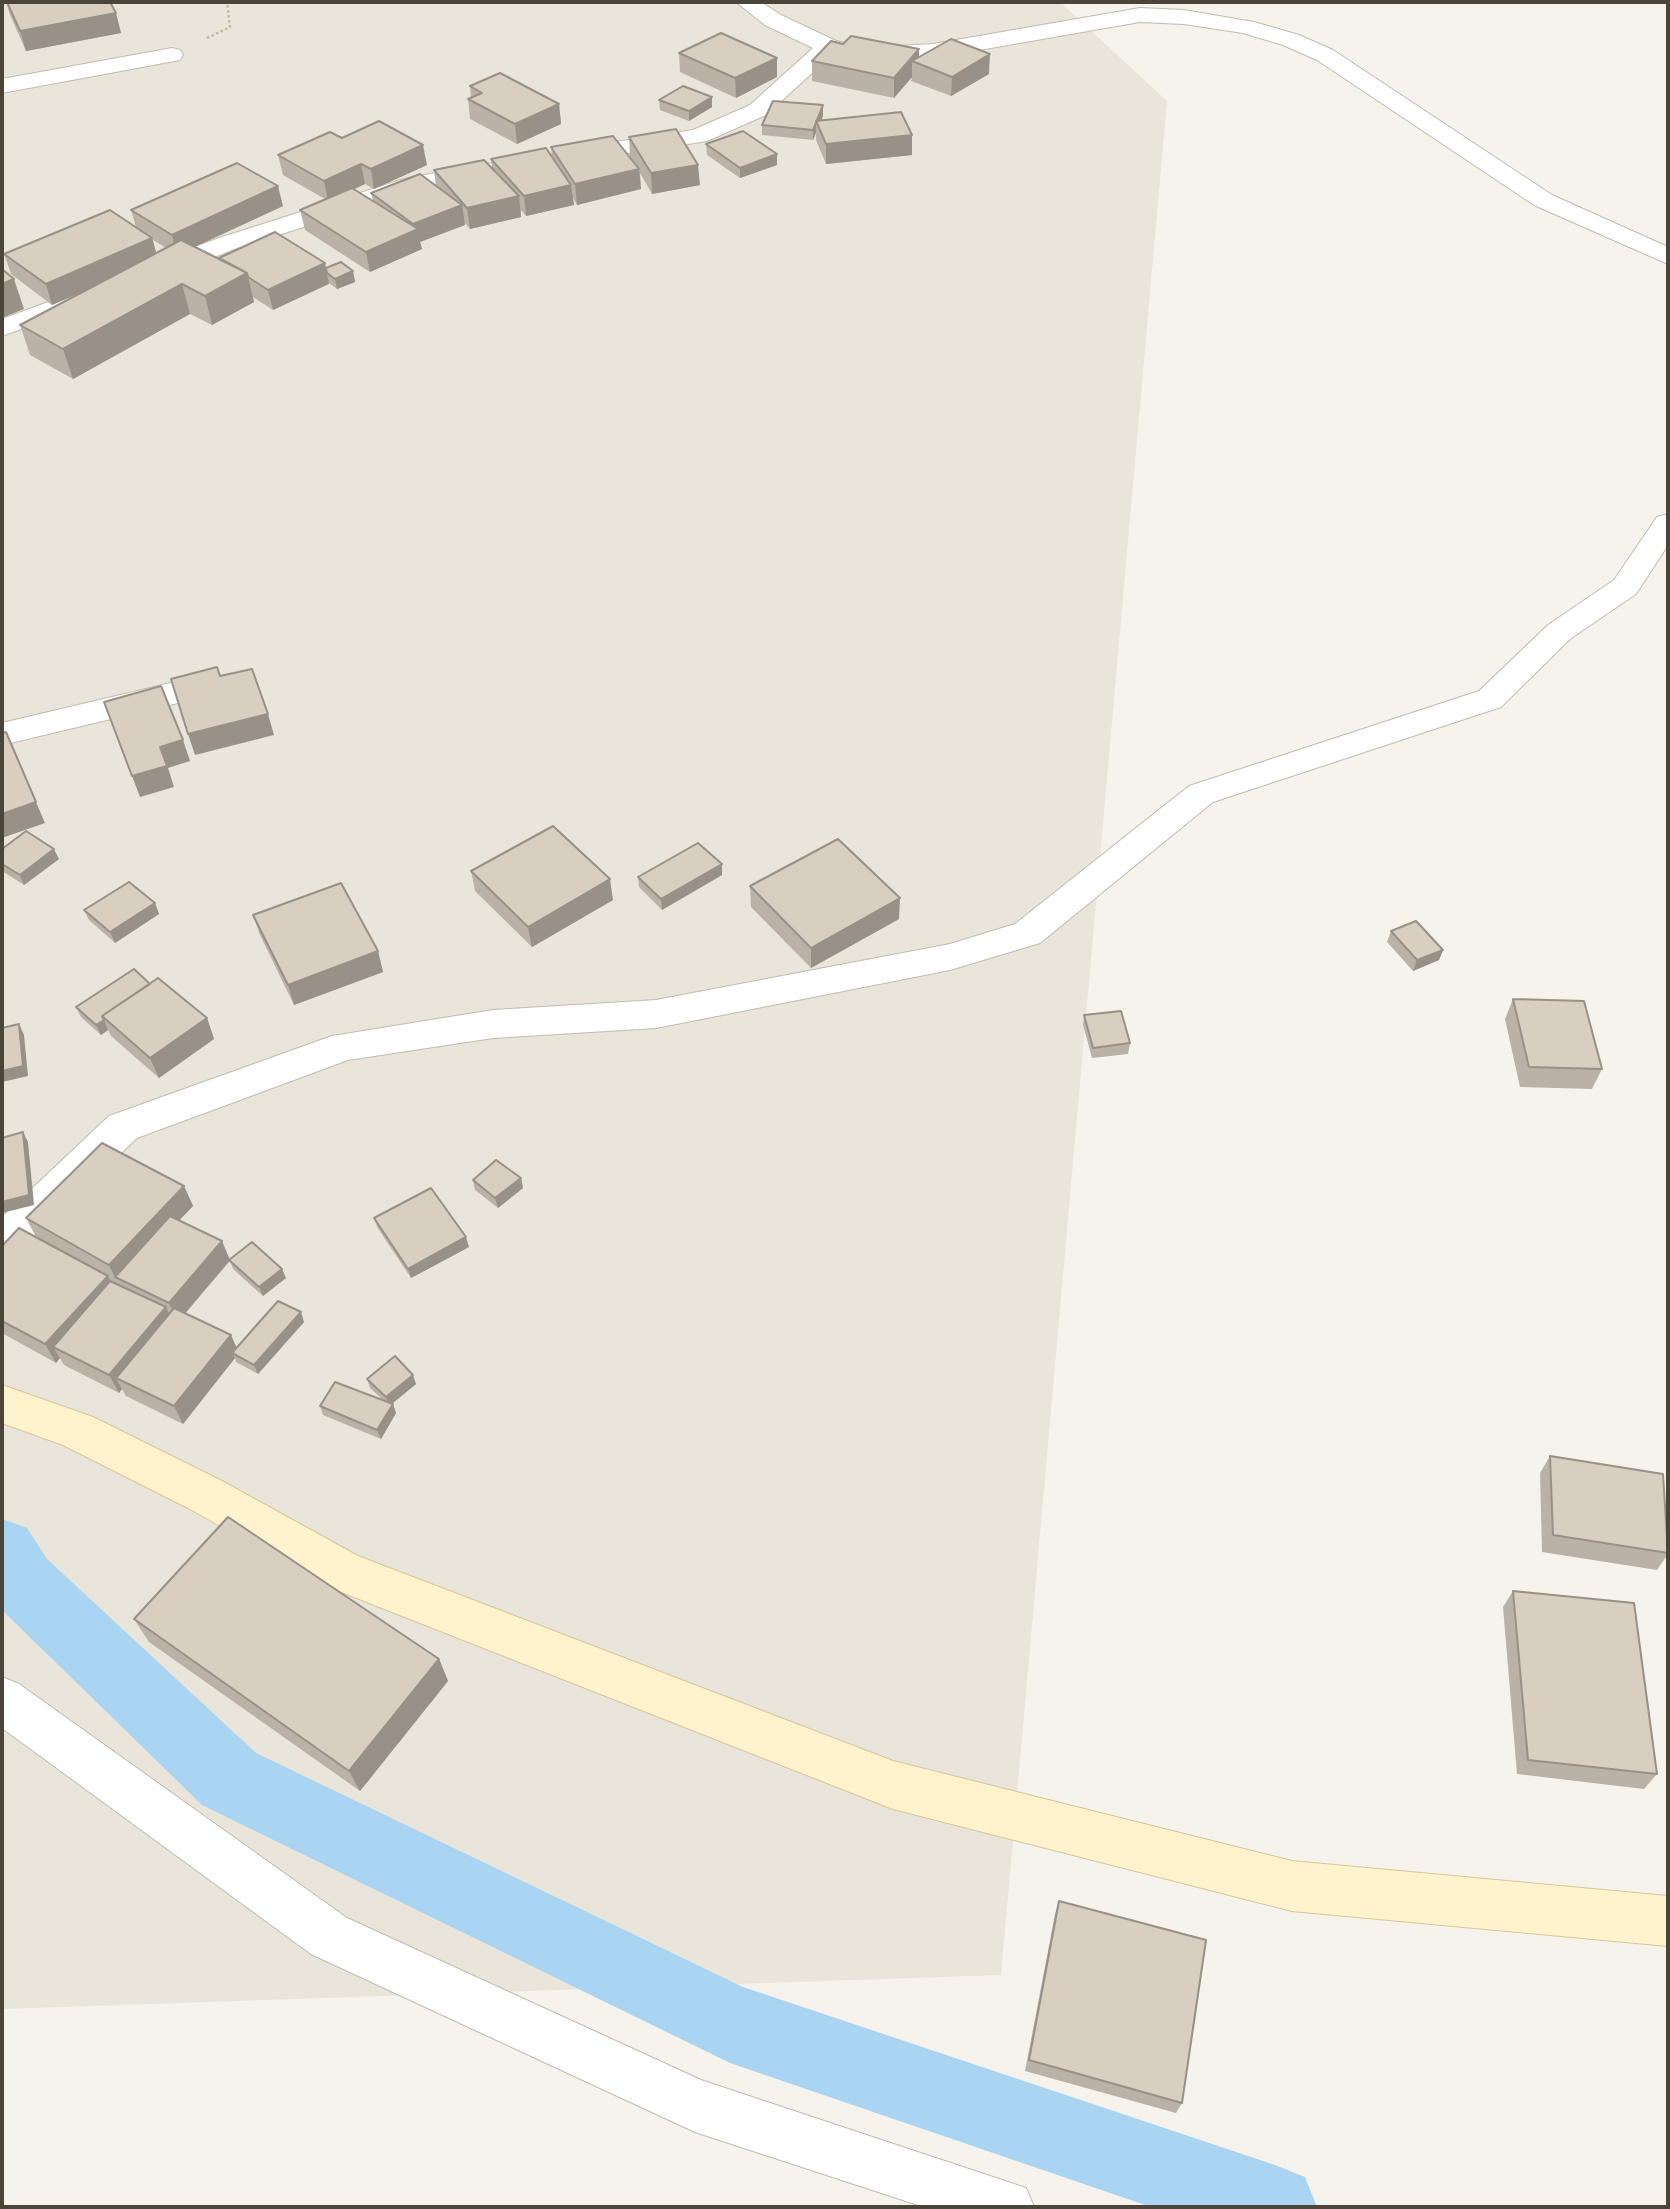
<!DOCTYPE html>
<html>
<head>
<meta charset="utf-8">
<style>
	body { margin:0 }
	#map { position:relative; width:1670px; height:2209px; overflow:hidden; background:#f6f3ec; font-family:Helvetica,sans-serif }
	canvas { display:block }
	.frame { position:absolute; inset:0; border:4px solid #4b4439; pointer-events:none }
</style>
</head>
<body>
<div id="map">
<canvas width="1670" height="2209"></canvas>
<div class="frame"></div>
</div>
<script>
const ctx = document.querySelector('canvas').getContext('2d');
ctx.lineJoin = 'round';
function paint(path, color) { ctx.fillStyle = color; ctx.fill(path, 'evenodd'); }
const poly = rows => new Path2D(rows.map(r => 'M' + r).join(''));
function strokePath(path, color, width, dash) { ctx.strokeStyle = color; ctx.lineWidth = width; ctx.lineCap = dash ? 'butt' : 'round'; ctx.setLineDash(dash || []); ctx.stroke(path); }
paint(poly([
	[2,2,1060,2,1167,101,1001,1975,2,2009]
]), '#eae5da');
paint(poly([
	[2,1519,27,1528,47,1559,256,1753,743,1987,1275,2165,1305,2177,1317,2207,1151,2207,730,2063,202,1805,2,1610,2,1519]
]), '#a9d4f2');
const minor = poly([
	[736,2,761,2,781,15,836,41,863,48,933,44,1140,8,1184,10,1254,22,1299,35,1333,50,1552,195,1668,247,1668,264,1534,205,1317,60,1283,45,1243,33,1184,24,1140,22,933,58,863,62,833,54,766,115,707,141,572,162,563,160,560,155,563,150,693,130,750,105,813,48,765,25,736,2],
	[172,48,180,50,183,55,180,60,2,93,2,79,172,48],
	[488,163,497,165,500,170,497,175,418,191,237,248,167,276,158,278,149,276,145,270,149,264,219,238,404,179,488,163],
	[95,285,104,287,108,293,104,299,2,336,2,319,95,285],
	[1668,514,1668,545,1636,594,1570,639,1501,707,1213,802,1040,943,950,970,656,1028,493,1038,348,1060,137,1138,32,1238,16,1257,2,1262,2,1217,109,1116,332,1036,493,1010,656,1000,950,944,1015,924,1189,786,1479,691,1548,625,1614,580,1657,517,1668,514],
	[192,678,203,681,208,689,203,697,2,745,2,723,192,678]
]);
const tertiary = poly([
	[2,1677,19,1684,347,1918,701,2080,1026,2188,1034,2207,924,2207,695,2132,311,1954,2,1728,2,1677]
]);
const secondary = poly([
	[2,1385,93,1417,222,1481,358,1556,893,1761,1292,1861,1668,1896,1668,1946,1292,1911,893,1809,326,1586,190,1509,63,1445,2,1423,2,1385]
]);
strokePath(minor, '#c2bbae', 2);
strokePath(tertiary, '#c2bbae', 2);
strokePath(secondary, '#d6c79b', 2);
strokePath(poly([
	[207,38,230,27,227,2]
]), '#c4b79f', 2.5, [2.5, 2.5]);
paint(minor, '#fff');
paint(tertiary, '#fff');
paint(secondary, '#fff3cd');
paint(poly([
	[6,2,110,2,121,33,26,51,10,15],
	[679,53,777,58,777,77,736,98,680,72],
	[919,57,989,74,951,96,911,81,912,77,894,98,812,81,812,61],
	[470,86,559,104,561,124,517,144,470,119,468,99,471,98],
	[659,100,712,107,689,121,660,110],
	[823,116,821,120,912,155,826,164,816,140,816,133,813,140,762,135,762,125],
	[629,137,700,185,652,194,640,173,641,189,577,205,573,198,574,205,526,216,521,210,521,217,470,229,464,222,465,225,420,242,422,249,370,272,305,230,300,210,325,199,283,175,278,155,342,138,427,165,374,189,365,184,354,189,373,201,371,193,436,186,434,170,492,168,491,159,552,157,551,147,630,157],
	[706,144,777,165,740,178,707,155],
	[283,206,195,247,219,259,325,263,326,268,353,271,355,282,337,289,329,283,273,310,253,297,254,302,212,325,190,314,73,379,30,355,20,325,89,289,52,305,11,274,4,254,136,227,131,210],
	[153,240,166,248,156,253],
	[2,849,59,859,24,885,2,871],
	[471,871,613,900,532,947,475,891],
	[722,875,662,910,639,887,638,877],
	[750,886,899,919,811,968,751,907],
	[155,903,159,914,115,943,89,920,84,910],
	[253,915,378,951,383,972,294,1005,260,935],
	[1391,931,1443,950,1439,960,1413,971,1387,942],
	[150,984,207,1018,214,1039,159,1078,111,1036,108,1030,101,1035,81,1017,76,1007],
	[1513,999,1602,1069,1592,1089,1520,1087,1505,1019],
	[1084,1015,1130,1043,1128,1054,1092,1058,1083,1025],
	[521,1178,523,1188,498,1208,475,1190,473,1180],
	[184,1186,193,1206,179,1220,230,1259,286,1278,263,1296,233,1269,230,1261,185,1313,237,1348,304,1322,258,1374,236,1362,235,1358,183,1424,126,1396,122,1389,119,1393,64,1365,60,1358,56,1363,2,1333,2,1246,36,1237,26,1218],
	[374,1218,469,1247,411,1278,377,1227],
	[367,1379,416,1384,392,1404,396,1413,381,1439,323,1415,320,1406,384,1401,370,1388],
	[1550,1456,1668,1545,1668,1554,1657,1570,1542,1552,1540,1473],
	[1513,1591,1657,1774,1644,1789,1517,1774,1503,1607],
	[134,1619,439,1659,448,1681,360,1791,149,1642],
	[1059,1901,1182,2103,1176,2113,1025,2071,1055,1914]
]), '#bab2a6');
paint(poly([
	[116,13,121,33,26,51,20,31],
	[919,49,919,64,912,61,912,77,894,98,894,78],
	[990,54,989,74,951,96,952,77],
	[777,58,777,77,736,98,735,78],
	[712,97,712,107,689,121,689,111],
	[559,104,561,124,517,144,515,124],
	[823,105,823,116,819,127,816,122],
	[816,123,816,133,813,140,813,130],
	[912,135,912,155,826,164,826,144],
	[423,145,427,165,374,189,371,169],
	[777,154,777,165,740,178,740,168],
	[361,164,365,184,328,201,324,181],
	[698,165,700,185,652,194,651,173],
	[639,169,641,189,577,205,575,184],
	[571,185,574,205,526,216,524,196],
	[278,186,283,206,177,255,172,235],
	[519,196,521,217,470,229,467,208],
	[462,205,465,225,420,242,422,249,370,272,366,252,414,231,413,224],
	[152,238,158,259,52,305,46,284],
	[325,263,329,284,273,310,268,290],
	[353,271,355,282,337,289,335,279],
	[247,273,254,302,212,325,205,296],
	[14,279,24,309,2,318,2,284],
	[182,284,190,314,73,379,63,349],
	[268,714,274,735,195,755,188,734],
	[183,740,190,761,168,768,174,787,140,797,132,776,160,747],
	[36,802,45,823,2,838,2,814],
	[54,849,59,859,24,885,20,875],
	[722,864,722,875,662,910,661,899],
	[610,879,613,900,532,947,528,927],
	[900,898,899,919,811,968,811,948],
	[155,903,159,914,115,943,110,932],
	[1443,950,1439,960,1413,971,1417,960],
	[378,951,383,972,294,1005,288,985],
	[207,1018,214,1039,159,1078,150,1058],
	[104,1020,108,1030,101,1035,96,1025],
	[19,1024,24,1035,28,1076,2,1082,2,1071],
	[23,1132,28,1142,34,1205,2,1213,2,1202],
	[521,1178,523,1188,498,1208,495,1198],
	[184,1186,193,1206,122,1280,115,1277,118,1283,109,1265],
	[466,1237,469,1247,411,1278,408,1269],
	[222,1241,230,1260,178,1322,169,1303],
	[282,1269,286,1278,263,1296,259,1287],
	[108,1276,118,1294,53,1347,60,1358,56,1363,45,1344],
	[166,1307,175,1326,116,1378,122,1389,119,1393,109,1375],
	[301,1312,304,1322,258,1374,254,1365],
	[231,1335,239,1353,232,1353,235,1358,183,1424,174,1406],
	[413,1375,416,1384,389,1406,386,1397],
	[393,1404,396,1413,381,1439,377,1430],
	[439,1659,448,1681,360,1791,349,1771]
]), '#979187');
const building = poly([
	[7,2,110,2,116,13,20,31,7,2],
	[721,33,777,58,735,78,679,53,721,33],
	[851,36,919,49,894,78,812,61,831,41,843,44,851,36],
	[951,39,990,54,952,77,912,61,951,39],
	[500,73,559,104,515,124,468,99,482,93,470,86,500,73],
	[683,86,712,97,689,111,659,100,683,86],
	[773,101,823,105,813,130,762,125,773,101],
	[901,112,912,135,826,144,816,121,901,112],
	[379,121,423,145,371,169,361,164,324,181,278,155,330,132,342,138,379,121],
	[676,129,698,165,651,173,629,137,676,129],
	[743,131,777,154,740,168,706,144,743,131],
	[613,136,639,169,575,184,551,147,613,136],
	[546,148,571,185,524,196,491,159,546,148],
	[484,160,519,196,467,208,434,170,484,160],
	[237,163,278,186,172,235,131,210,237,163],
	[420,174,462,205,413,224,371,193,420,174],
	[352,188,418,229,366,252,300,210,352,188],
	[110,210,152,238,46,284,4,254,110,210],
	[275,232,325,263,268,290,248,277,247,273,219,258,275,232],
	[181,240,247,273,205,296,182,284,63,349,20,325,181,240],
	[341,262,353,271,335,279,327,273,326,268,341,262],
	[2,269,14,279,2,284,2,269],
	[217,667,220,676,252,669,268,714,188,734,171,679,217,667],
	[161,686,183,740,160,747,167,766,132,776,104,702,161,686],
	[6,732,36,802,2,814,2,733,6,732],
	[553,826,610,879,528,927,471,871,553,826],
	[26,831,54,849,20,875,2,864,2,849,26,831],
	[838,839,900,898,811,948,750,886,838,839],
	[698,843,722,864,661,899,638,877,698,843],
	[129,882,155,903,110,932,84,910,129,882],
	[341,883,378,951,288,985,253,915,341,883],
	[1416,921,1443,950,1417,960,1391,931,1416,921],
	[134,969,150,984,102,1016,104,1020,96,1025,76,1007,134,969],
	[158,978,207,1018,150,1058,102,1016,158,978],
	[1513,999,1584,1001,1602,1069,1529,1067,1513,999],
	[1121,1011,1130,1043,1093,1048,1084,1015,1121,1011],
	[19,1024,23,1066,2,1071,2,1028,19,1024],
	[23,1132,29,1195,2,1202,2,1138,23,1132],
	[102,1143,184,1186,109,1265,26,1218,102,1143],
	[496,1160,521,1178,495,1198,473,1180,496,1160],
	[431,1188,466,1237,408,1269,374,1218,431,1188],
	[170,1216,222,1241,169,1303,115,1277,170,1216],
	[19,1228,108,1276,45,1344,2,1321,2,1246,19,1228],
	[252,1242,282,1269,259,1287,229,1260,252,1242],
	[110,1281,166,1307,109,1375,53,1347,110,1281],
	[278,1301,301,1312,254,1365,232,1353,278,1301],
	[174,1308,231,1335,174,1406,116,1378,174,1308],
	[395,1356,413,1375,386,1397,367,1379,395,1356],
	[335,1382,393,1404,377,1430,320,1406,335,1382],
	[1550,1456,1663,1474,1668,1553,1553,1535,1550,1456],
	[228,1517,439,1659,349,1771,134,1619,228,1517],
	[1513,1591,1634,1603,1657,1774,1528,1760,1513,1591],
	[1059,1901,1206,1940,1182,2103,1029,2060,1059,1901]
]);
paint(building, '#d8cfc1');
strokePath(building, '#979187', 2);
</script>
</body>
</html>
